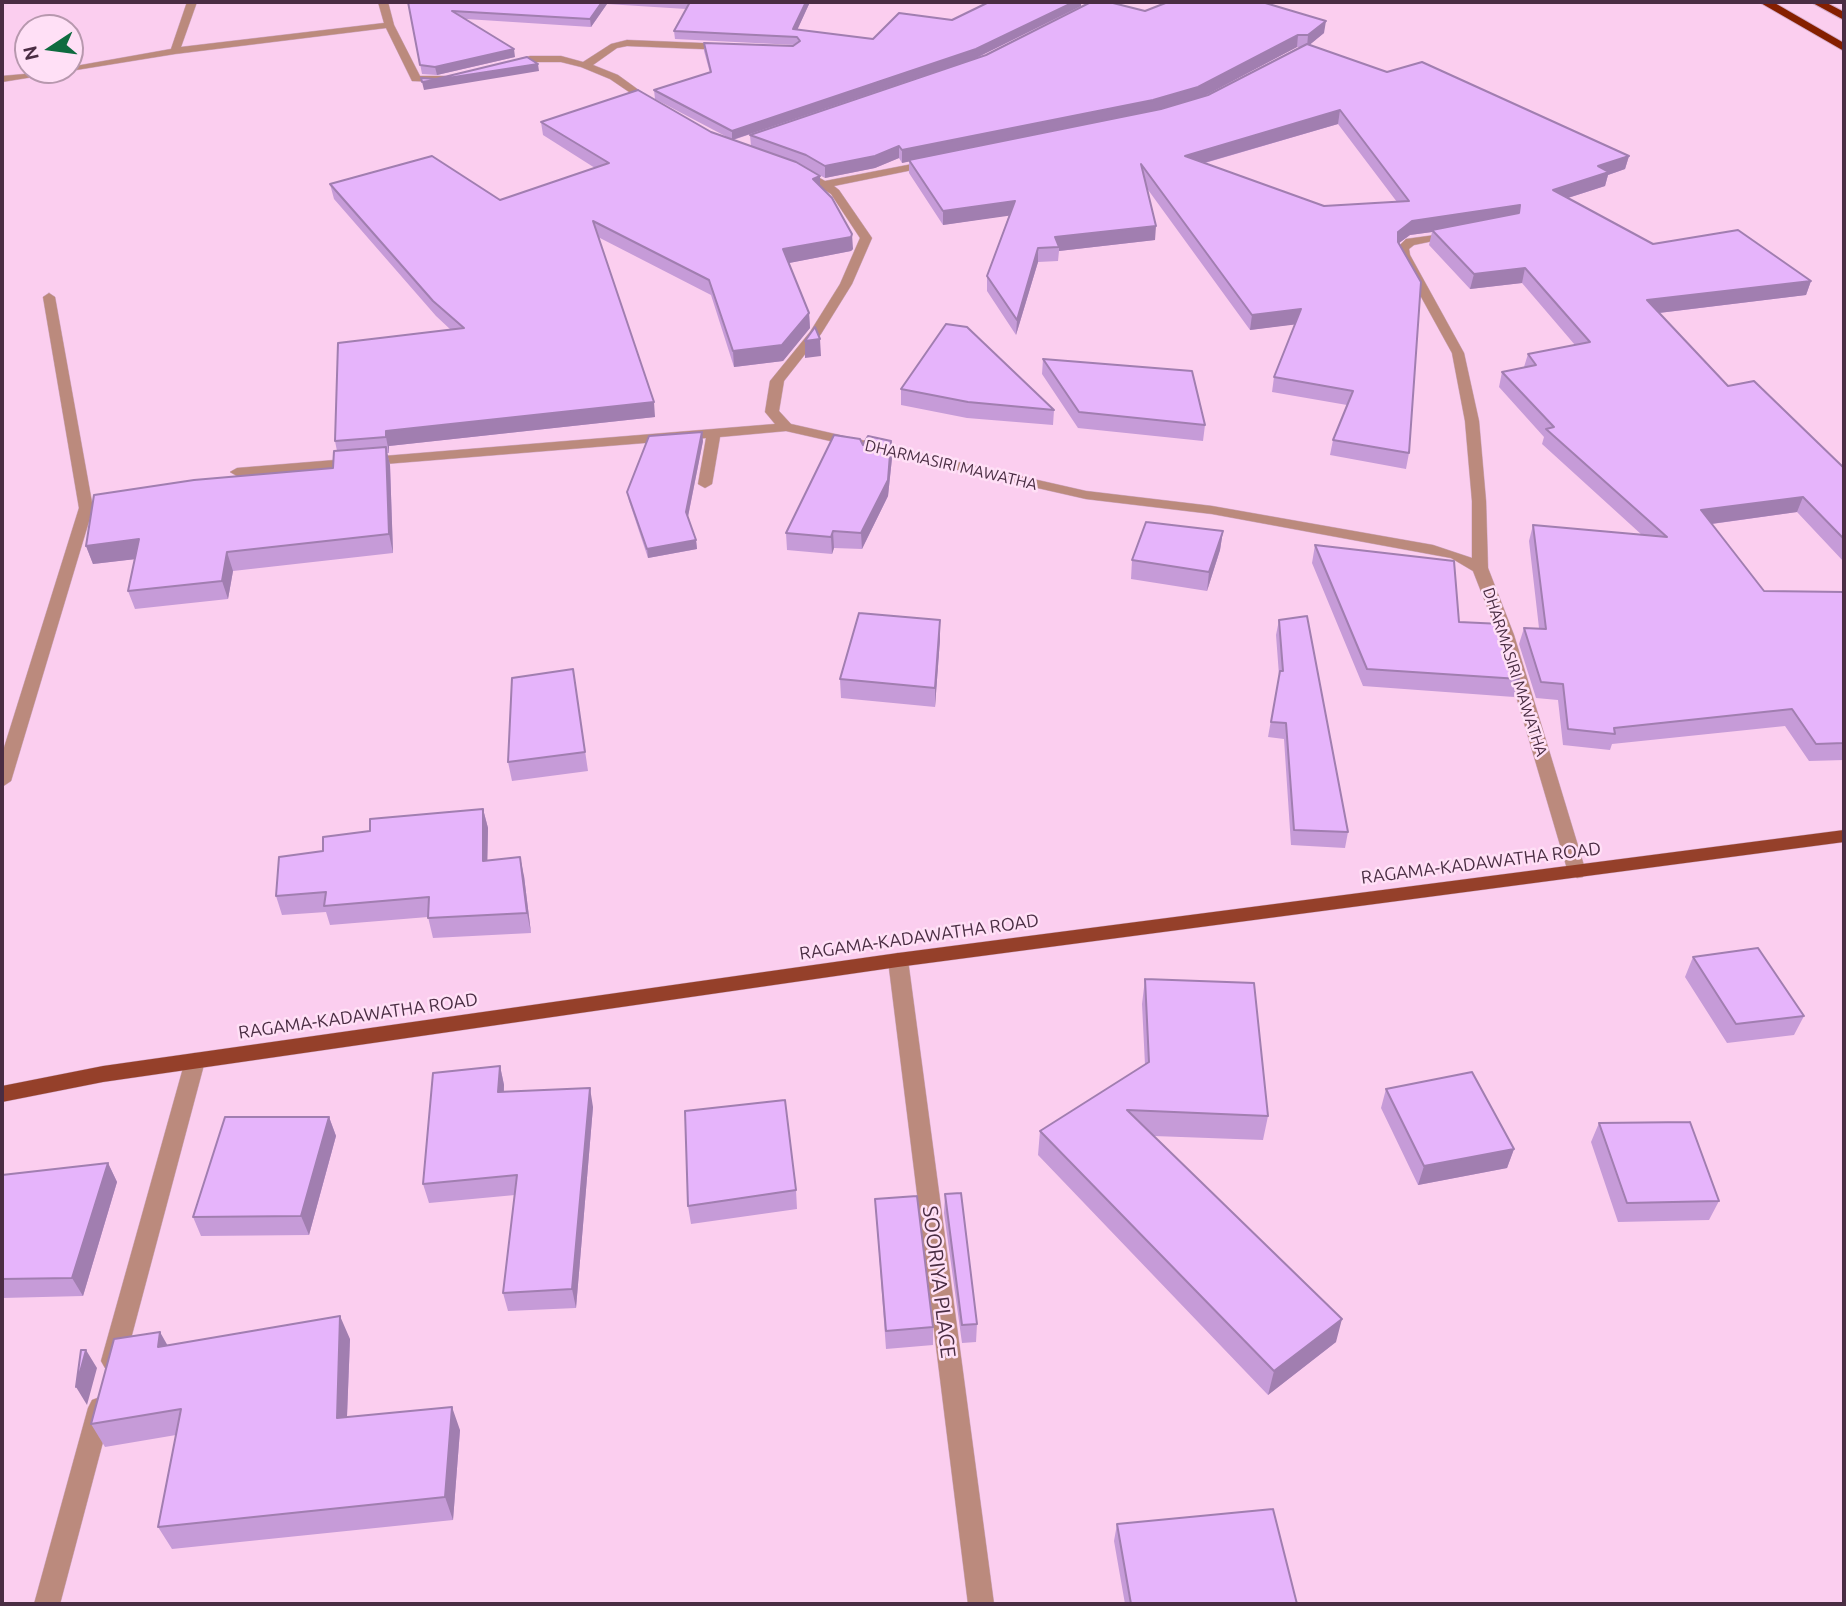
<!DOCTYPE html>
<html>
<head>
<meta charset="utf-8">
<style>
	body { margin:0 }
	#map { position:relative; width:1846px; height:1606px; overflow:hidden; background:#fbceef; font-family:Ubuntu,sans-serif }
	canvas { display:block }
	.frame { position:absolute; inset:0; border:4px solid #4a2d43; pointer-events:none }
	.north { position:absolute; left:14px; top:14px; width:70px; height:70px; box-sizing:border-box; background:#ffe0f6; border:2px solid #b798ae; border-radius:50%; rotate:257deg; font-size:19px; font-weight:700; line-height:28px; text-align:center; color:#4a2d43 }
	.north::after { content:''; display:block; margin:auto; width:24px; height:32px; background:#0e6b3f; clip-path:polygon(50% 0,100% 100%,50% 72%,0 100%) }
</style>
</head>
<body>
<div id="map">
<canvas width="1846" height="1606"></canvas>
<div class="frame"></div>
<div class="north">N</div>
</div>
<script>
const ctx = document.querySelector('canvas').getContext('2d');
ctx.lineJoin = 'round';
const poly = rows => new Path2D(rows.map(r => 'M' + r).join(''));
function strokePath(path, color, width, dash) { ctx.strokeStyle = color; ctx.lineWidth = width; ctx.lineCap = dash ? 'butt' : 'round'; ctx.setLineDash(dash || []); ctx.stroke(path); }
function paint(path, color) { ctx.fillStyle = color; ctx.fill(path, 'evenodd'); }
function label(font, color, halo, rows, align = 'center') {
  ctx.font = font + ' Ubuntu,sans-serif'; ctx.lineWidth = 5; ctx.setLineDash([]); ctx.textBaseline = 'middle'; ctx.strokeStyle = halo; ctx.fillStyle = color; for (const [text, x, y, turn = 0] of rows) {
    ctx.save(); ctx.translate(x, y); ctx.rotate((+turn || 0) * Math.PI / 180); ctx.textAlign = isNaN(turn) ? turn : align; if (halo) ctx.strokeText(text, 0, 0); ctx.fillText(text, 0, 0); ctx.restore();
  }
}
const street = poly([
	[187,2,197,2,181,47,384,23,378,2,388,2,394,25,420,76,445,76,450,79,445,82,412,81,386,28,175,54,2,82,2,76,70,70,70,67,171,49,187,2],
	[627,40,726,44,731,47,726,50,627,46,617,48,593,65,618,75,658,104,658,108,654,109,610,79,581,67,561,62,530,62,506,67,501,64,530,56,561,56,583,62,611,44,627,40],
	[933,160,937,161,937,165,834,186,839,190,872,238,852,284,821,334,784,381,779,411,791,424,1086,491,1212,506,1433,545,1472,558,1472,501,1465,421,1452,353,1398,255,1397,248,1406,239,1457,232,1457,236,1414,245,1409,249,1410,255,1464,353,1479,421,1486,501,1488,568,1514,635,1586,872,1583,877,1577,878,1568,872,1498,635,1473,571,1451,558,1212,514,1086,499,786,431,720,437,712,484,705,488,698,484,706,438,237,476,230,472,237,468,775,424,765,412,770,381,810,332,840,284,860,238,831,194,794,171,804,169,825,181,933,160],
	[49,293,55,297,93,508,11,781,2,787,2,754,79,508,43,297,49,293],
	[898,953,905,955,908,960,994,1604,968,1604,888,960,891,955,898,953],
	[195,1053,202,1055,205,1061,125,1361,121,1368,113,1371,105,1368,101,1361,185,1061,188,1055,195,1053],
	[100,1397,108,1400,112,1408,60,1604,34,1604,88,1408,92,1400,100,1397]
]);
const primary = poly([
	[1844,830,1844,842,898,967,103,1082,2,1102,2,1086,103,1066,898,953,1844,830]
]);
const highway = poly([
	[1759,2,1773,2,1844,43,1844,51,1759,2],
	[1811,2,1825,2,1844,12,1844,20,1811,2]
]);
strokePath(street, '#d4abc9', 1);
strokePath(primary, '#d4abc9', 1);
strokePath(highway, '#d4abc9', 2);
paint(street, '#bb8a7d');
paint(primary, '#95402a');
paint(highway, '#851f00');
paint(poly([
	[408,2,810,2,797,30,873,39,952,20,989,2,1081,2,1081,6,976,58,733,140,751,146,750,135,1145,11,1324,33,1309,45,1629,156,1625,169,1608,175,1605,186,1568,198,1653,244,1811,281,1806,295,1659,313,1728,386,1844,468,1844,562,1797,512,1712,524,1764,591,1844,592,1844,760,1809,761,1785,726,1612,744,1610,750,1563,745,1558,700,1536,698,1519,644,1524,628,1539,628,1529,541,1533,525,1642,535,1542,444,1544,437,1499,387,1502,372,1524,367,1528,354,1575,345,1522,283,1470,289,1429,245,1432,232,1410,235,1399,243,1409,453,1406,469,1330,455,1333,440,1347,405,1272,392,1274,377,1295,324,1250,330,1146,187,1155,240,1059,251,1058,261,1038,262,1016,335,987,291,987,276,1009,215,943,225,909,173,909,161,902,163,899,158,875,168,825,178,802,166,820,186,853,249,851,251,789,263,809,313,810,328,783,361,734,367,711,295,598,237,655,417,389,446,389,453,387,453,390,465,393,553,233,571,228,599,135,609,128,591,135,559,93,564,86,546,333,468,337,451,335,441,451,330,436,316,334,199,330,184,500,200,595,168,543,135,541,122,711,132,727,137,655,99,654,90,710,73,704,51,704,43,793,46,795,45,675,39,674,31,686,9,607,4,591,27,466,19,515,57,437,75,422,74],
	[1297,47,1301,47,1208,95,1201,97],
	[1338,124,1397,202,1324,206,1205,163],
	[1043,359,1205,425,1203,441,1078,428,1042,374],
	[901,389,1054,410,1053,425,967,418,901,405],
	[703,441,688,517,696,540,697,549,648,558,629,501,627,492],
	[863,445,892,458,888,496,862,549,834,548,832,554,787,550,786,533],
	[1223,531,1220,550,1207,591,1131,579,1132,560],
	[1315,545,1459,622,1519,679,1514,697,1363,686,1312,563],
	[940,620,940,639,935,707,841,698,840,679],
	[1279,620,1348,832,1345,848,1291,845,1284,739,1268,737,1279,675,1276,635],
	[573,669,588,771,512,781,508,762],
	[483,809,488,828,487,860,524,876,531,933,433,938,428,917,330,925,326,912,282,915,276,896,323,851,370,831],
	[1693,957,1804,1016,1794,1035,1727,1043,1685,977],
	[1145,979,1268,1116,1263,1140,1154,1136,1336,1342,1268,1395,1038,1155,1040,1131,1145,1065,1142,1004],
	[500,1066,504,1085,504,1092,593,1107,576,1308,508,1311,503,1293,515,1195,429,1203,423,1184],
	[1386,1089,1514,1149,1507,1168,1418,1185,1381,1108],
	[329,1117,336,1136,309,1235,201,1236,193,1217],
	[1599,1123,1719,1201,1709,1220,1618,1222,1591,1142],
	[108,1163,117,1182,83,1296,2,1298,2,1175],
	[796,1190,797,1209,691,1224,688,1206],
	[945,1194,977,1324,976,1342,962,1343,944,1213],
	[875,1199,933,1327,933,1345,886,1349],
	[350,1339,347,1417,460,1430,453,1520,172,1549,158,1527,176,1435,105,1447,91,1424,167,1345],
	[1117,1524,1297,1604,1125,1604,1114,1541]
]), '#c69bd8');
paint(poly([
	[602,2,607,2,607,4,591,27,590,19],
	[806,2,810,2,794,37,793,29],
	[1074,2,1081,2,1081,6,976,58,732,140,732,131],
	[1326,21,1324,33,1307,47,1308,35],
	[1298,35,1297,47,1197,100,1152,112,902,163,902,150],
	[514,49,515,57,437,75,435,67],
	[538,64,539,71,424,90,422,82],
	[1340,110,1338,124,1183,169,1185,156],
	[899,146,899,158,875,168,825,178,825,166],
	[1629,156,1625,169,1608,175,1605,186,1549,204,1553,190,1598,166],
	[820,176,820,190,813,179],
	[1015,201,1014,215,943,225,943,211],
	[1520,205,1517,219,1432,230,1432,232,1410,235,1395,246,1398,232,1412,221],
	[1156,226,1155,240,1059,251,1059,247,1055,237],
	[852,234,853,249,851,251,784,264,783,249],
	[1038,248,1038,262,1016,335,1017,320],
	[1525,268,1522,283,1470,289,1474,274],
	[1811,281,1806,295,1642,315,1647,300],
	[1301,309,1299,324,1250,330,1252,315],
	[809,313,810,328,783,361,734,367,733,351],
	[820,339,821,356,805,358,805,341],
	[654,402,655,417,389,446,389,453,386,437,386,431],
	[702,432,703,441,687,521,686,512],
	[891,441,892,458,888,496,862,549,861,533],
	[386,447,390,465,393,553,389,534],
	[1803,497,1797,512,1696,526,1701,510],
	[833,531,834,548,832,554,831,537],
	[1223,531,1220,550,1207,591,1209,572],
	[139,539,145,558,93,564,86,546],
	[696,540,697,549,648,558,647,549],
	[227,552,233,571,228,599,222,581],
	[940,620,940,639,935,707,935,688],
	[483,809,488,828,487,880,483,861],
	[520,857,524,876,531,933,527,913],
	[500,1066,504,1085,503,1111,498,1092],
	[590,1088,593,1107,576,1308,572,1289],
	[329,1117,336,1136,309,1235,301,1216],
	[1514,1149,1507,1168,1418,1185,1424,1166],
	[108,1163,117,1182,83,1296,72,1278],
	[340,1316,350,1339,346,1441,337,1418],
	[1342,1319,1336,1342,1268,1395,1274,1371],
	[160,1332,173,1355,158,1347],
	[86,1350,97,1368,87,1405,76,1387],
	[452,1407,460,1430,453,1520,445,1497]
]), '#a17eb0');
const building = poly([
	[408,2,602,2,590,19,452,11,514,49,435,67,420,65,408,2],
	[690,2,806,2,793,29,873,39,899,13,952,20,989,2,1074,2,976,49,732,131,654,90,711,72,704,43,793,46,800,41,797,37,674,31,690,2],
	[1091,2,1109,2,1145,11,1168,2,1262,2,1326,21,1308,35,1298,35,1198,87,1153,100,902,150,899,146,875,156,825,166,806,155,750,135,986,55,1091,2],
	[1307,44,1387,72,1422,62,1629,156,1598,166,1609,172,1553,190,1653,244,1738,230,1811,281,1647,300,1728,386,1754,381,1844,468,1844,539,1803,497,1701,510,1764,591,1844,592,1844,743,1816,744,1792,709,1614,728,1615,734,1568,729,1563,684,1541,682,1524,628,1546,629,1533,525,1667,537,1546,429,1554,427,1502,372,1536,365,1528,354,1590,342,1525,268,1474,274,1432,230,1519,213,1520,205,1412,221,1398,232,1398,242,1421,282,1409,453,1333,440,1353,391,1274,377,1301,309,1252,315,1141,164,1156,226,1055,237,1059,247,1038,248,1017,320,987,276,1015,201,943,211,909,160,1161,109,1208,95,1307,44],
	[1340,110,1409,201,1324,206,1185,156,1340,110],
	[527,57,538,64,422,82,421,78,436,79,527,57],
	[638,90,711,132,796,162,820,176,813,179,832,198,852,234,851,237,783,249,809,313,782,345,733,351,709,280,593,221,654,402,386,431,386,437,335,441,338,343,464,328,433,301,330,184,432,156,500,200,609,163,541,122,638,90],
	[946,324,967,327,1054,410,968,402,901,389,946,324],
	[815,327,820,339,805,341,815,327],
	[1043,359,1192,371,1205,425,1079,412,1043,359],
	[702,432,686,512,696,540,647,549,627,492,649,436,702,432],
	[834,435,860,439,863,445,868,436,891,441,888,480,861,533,833,531,831,537,786,533,834,435],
	[386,447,389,534,227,552,222,581,128,591,139,539,86,546,94,495,194,480,333,468,334,451,386,447],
	[1146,522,1223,531,1209,572,1132,560,1146,522],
	[1315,545,1454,561,1459,622,1502,624,1519,679,1367,669,1315,545],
	[859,613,940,620,935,688,840,679,859,613],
	[1307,616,1348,832,1294,830,1286,723,1271,722,1280,671,1283,671,1279,620,1307,616],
	[573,669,585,752,508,762,512,678,573,669],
	[483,809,483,861,520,857,527,913,428,918,429,897,324,906,326,892,276,896,279,857,323,851,323,837,370,831,370,819,483,809],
	[1758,948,1804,1016,1736,1024,1693,957,1758,948],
	[1145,979,1254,983,1268,1116,1127,1110,1342,1319,1274,1371,1040,1131,1149,1062,1145,979],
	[500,1066,498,1092,590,1088,572,1289,503,1293,517,1175,423,1184,433,1073,500,1066],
	[1472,1072,1514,1149,1424,1166,1386,1089,1472,1072],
	[785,1100,796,1190,688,1206,685,1111,785,1100],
	[225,1117,329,1117,301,1216,193,1217,225,1117],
	[1690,1122,1719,1201,1627,1203,1599,1123,1690,1122],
	[108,1163,72,1278,2,1279,2,1175,108,1163],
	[961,1193,977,1324,962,1325,945,1194,961,1193],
	[917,1196,933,1327,886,1331,875,1199,917,1196],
	[340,1316,337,1418,452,1407,445,1497,158,1527,181,1409,91,1424,114,1339,160,1332,158,1347,340,1316],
	[81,1350,86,1350,76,1387,81,1350],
	[1273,1509,1297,1604,1131,1604,1117,1524,1273,1509]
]);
paint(building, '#e6b4fb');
strokePath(building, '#a17eb0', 2);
label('16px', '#4a2d43', '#ffe0f6', [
	["DHARMASIRI MAWATHA",951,465,13],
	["DHARMASIRI MAWATHA",1515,672,72]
]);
label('18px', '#4a2d43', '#ffe0f6', [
	["RAGAMA-KADAWATHA ROAD",1481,863,-7],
	["RAGAMA-KADAWATHA ROAD",919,937,-8],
	["RAGAMA-KADAWATHA ROAD",358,1016,-8]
]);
label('21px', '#4a2d43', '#ffe0f6', [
	["SOORIYA PLACE",939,1282,83]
]);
</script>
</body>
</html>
